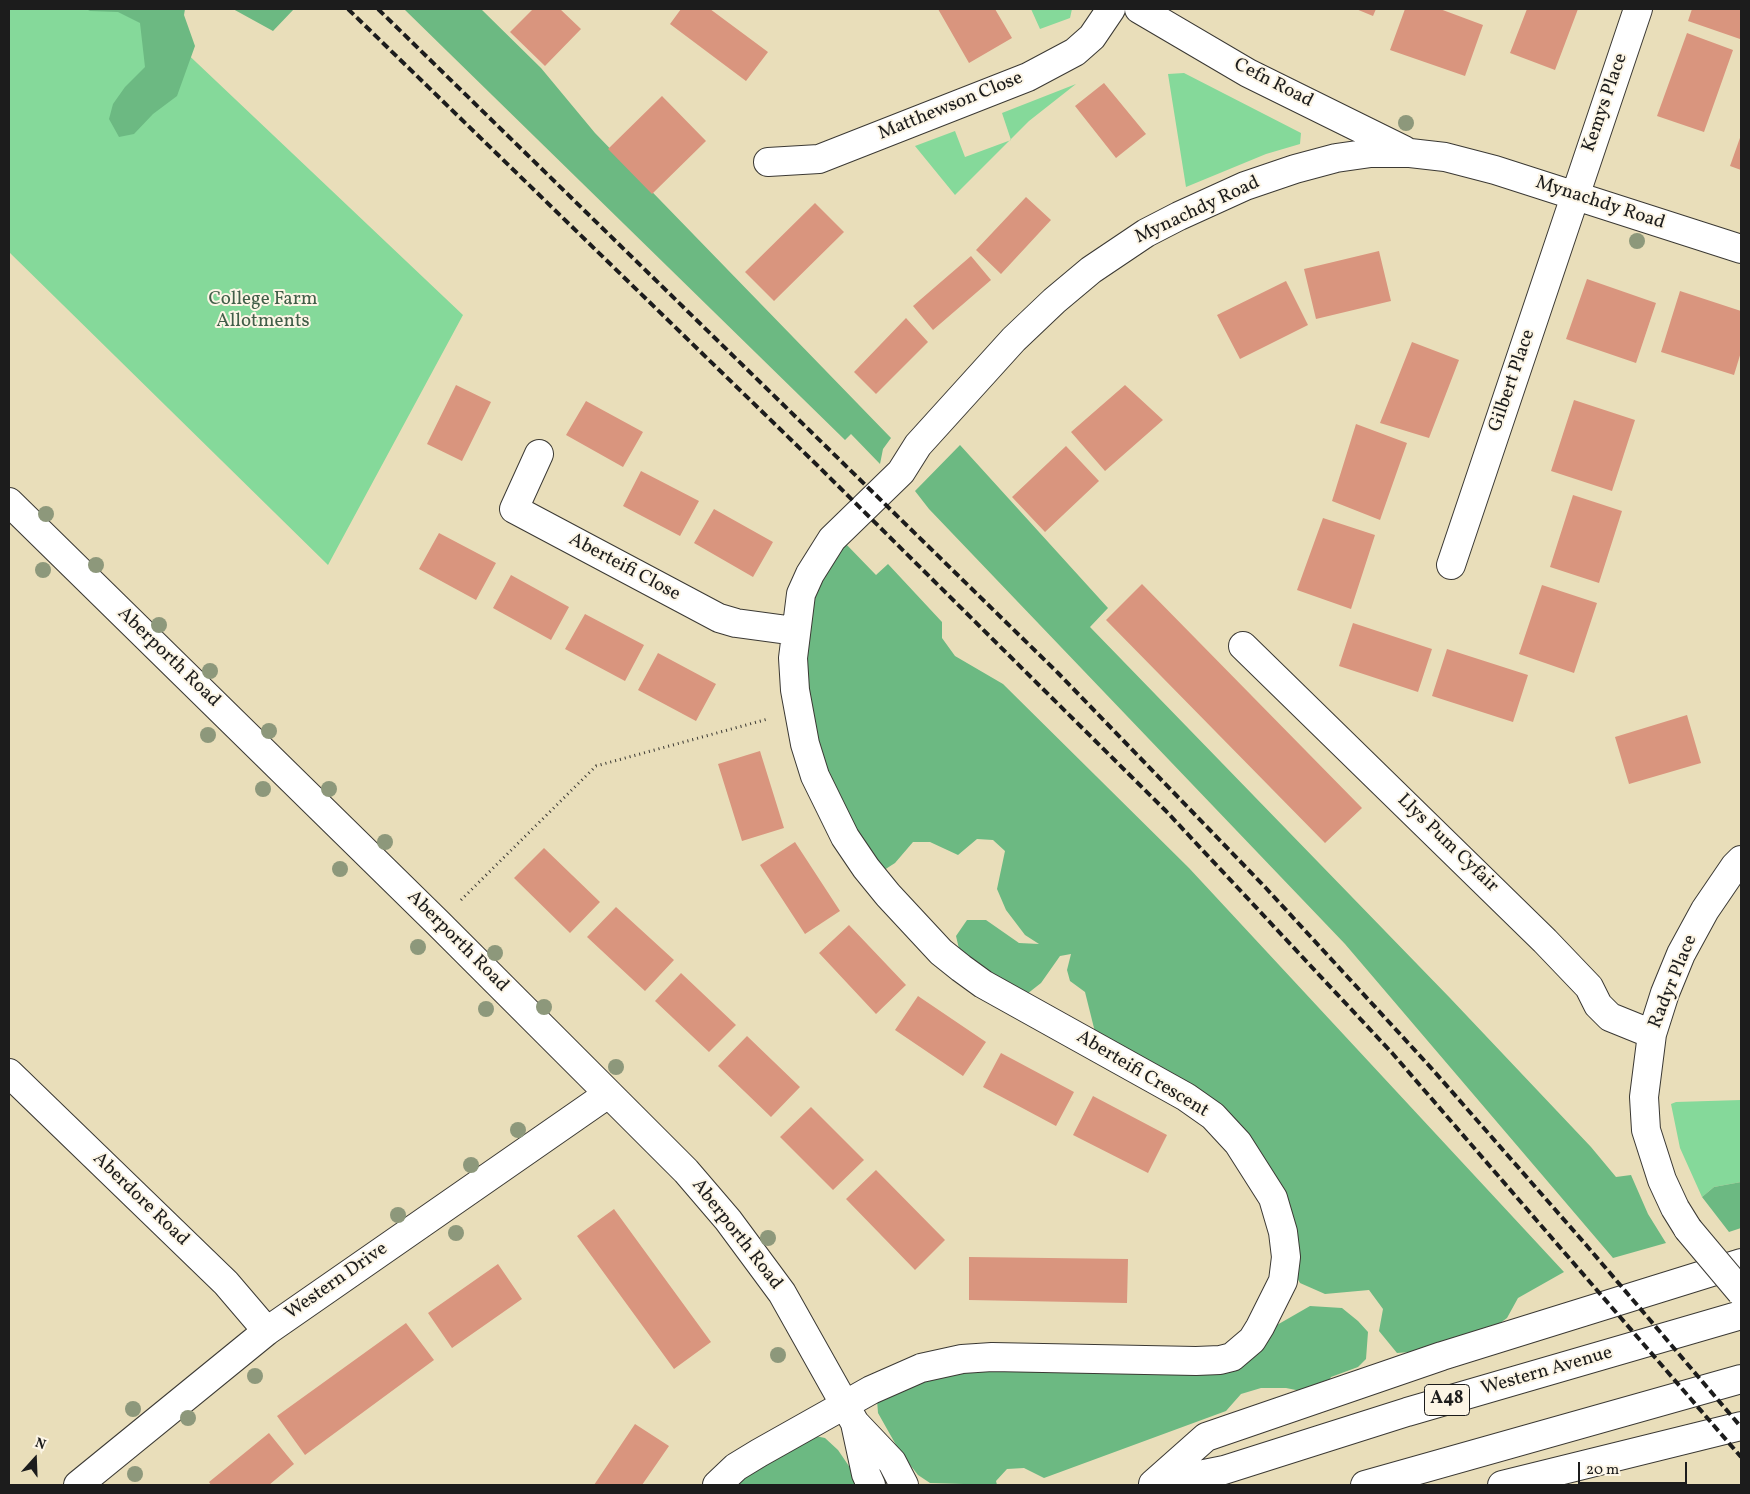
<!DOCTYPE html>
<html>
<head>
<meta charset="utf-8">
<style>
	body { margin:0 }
	#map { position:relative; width:1750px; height:1494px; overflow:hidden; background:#e9deba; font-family:Vollkorn,serif }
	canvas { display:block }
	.frame { position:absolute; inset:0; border:10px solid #1c1c1c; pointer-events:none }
	.north { position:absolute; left:10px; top:1434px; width:50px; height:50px; -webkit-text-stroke:4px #fcf5e5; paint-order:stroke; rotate:20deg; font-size:14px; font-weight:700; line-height:20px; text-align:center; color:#1c1c1c }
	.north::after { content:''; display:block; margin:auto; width:18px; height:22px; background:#1c1c1c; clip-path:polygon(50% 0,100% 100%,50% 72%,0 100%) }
	.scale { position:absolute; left:1578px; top:1462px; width:109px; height:22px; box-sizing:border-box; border:2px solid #1c1c1c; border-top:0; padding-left:6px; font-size:15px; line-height:18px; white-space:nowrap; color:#1c1c1c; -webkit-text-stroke:4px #fcf5e5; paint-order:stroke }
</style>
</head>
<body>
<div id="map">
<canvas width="1750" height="1494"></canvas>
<div class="frame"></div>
<div class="north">N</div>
<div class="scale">20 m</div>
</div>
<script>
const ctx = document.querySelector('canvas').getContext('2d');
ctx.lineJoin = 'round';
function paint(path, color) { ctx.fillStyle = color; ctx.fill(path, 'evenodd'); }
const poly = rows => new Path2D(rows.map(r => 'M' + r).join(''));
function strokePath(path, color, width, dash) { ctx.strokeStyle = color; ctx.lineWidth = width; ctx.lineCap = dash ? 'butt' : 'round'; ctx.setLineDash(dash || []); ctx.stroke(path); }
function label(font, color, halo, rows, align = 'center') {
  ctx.font = font + ' Vollkorn,serif'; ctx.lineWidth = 4; ctx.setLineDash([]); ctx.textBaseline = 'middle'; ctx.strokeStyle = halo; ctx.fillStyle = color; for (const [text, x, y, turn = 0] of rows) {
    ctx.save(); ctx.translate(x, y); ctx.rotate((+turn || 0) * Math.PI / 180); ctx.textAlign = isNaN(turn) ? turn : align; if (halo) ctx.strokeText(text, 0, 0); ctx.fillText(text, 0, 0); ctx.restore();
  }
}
paint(poly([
	[9,9,140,9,463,315,328,565,9,252],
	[1031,9,1072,9,1070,18,1040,29],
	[1184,73,1301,133,1300,144,1266,154,1186,187,1168,74],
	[1076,84,1029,121,955,195,915,146,955,131,965,157,1011,140,1002,113],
	[1741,1100,1741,1182,1714,1187,1702,1197,1680,1148,1671,1104,1676,1102]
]), '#85d99a');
paint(poly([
	[86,9,185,9,184,15,195,46,177,96,153,114,134,134,119,137,109,119,113,104,125,87,145,67,140,23,118,12,90,11],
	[233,9,294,9,273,31],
	[404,9,481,9,541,68,595,133,891,438,883,449,880,464,851,434,845,440],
	[960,445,1108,608,1090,627,1450,998,1591,1147,1616,1177,1631,1175,1648,1214,1666,1243,1613,1258,1345,944,929,509,915,491],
	[844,542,876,575,888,564,942,622,942,638,955,656,1003,684,1189,868,1564,1272,1518,1298,1507,1318,1484,1335,1437,1350,1397,1353,1379,1331,1383,1309,1369,1290,1325,1294,1300,1283,1292,1269,1275,1184,1095,1032,1085,992,1070,981,1067,970,1071,954,1060,956,1041,983,1027,994,1007,992,960,953,956,936,967,920,986,920,1019,943,1039,944,1025,935,1006,910,997,889,1005,851,993,840,977,839,958,855,930,842,913,842,895,863,881,872,871,867,833,789,813,734,805,692,807,620,825,567],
	[1741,1182,1741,1228,1729,1232,1702,1197,1714,1187],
	[1310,1306,1342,1308,1358,1321,1368,1332,1366,1359,1358,1367,1331,1377,1326,1387,1306,1392,1286,1388,1261,1388,1241,1394,1226,1411,1044,1478,1024,1468,1007,1469,996,1481,997,1485,930,1483,918,1475,900,1452,878,1413,877,1400,920,1376,990,1370,1197,1371],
	[806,1434,825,1438,838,1450,857,1478,860,1485,736,1485]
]), '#6cb982');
paint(poly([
	[533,9,560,9,581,29,545,66,510,32],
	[681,9,710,9,768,52,746,81,670,24],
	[938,9,995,9,1012,38,969,63],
	[1356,9,1376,9,1373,16],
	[1405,9,1440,9,1483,25,1465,76,1390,50],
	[1527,9,1578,9,1555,70,1510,53],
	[1692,9,1741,9,1740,39,1688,21],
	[1687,33,1733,50,1704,132,1657,116],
	[1104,83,1146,134,1116,158,1075,106],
	[662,96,706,141,652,194,608,149],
	[1741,135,1741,170,1730,166],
	[1026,197,1051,220,1001,274,976,250],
	[815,203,844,232,774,301,745,272],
	[1379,251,1391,301,1316,319,1304,269],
	[971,256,991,280,933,330,913,306],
	[1587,279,1656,303,1636,363,1566,339],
	[1286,281,1308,325,1240,359,1217,315],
	[1680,291,1741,311,1741,352,1734,375,1661,352],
	[906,318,928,342,876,394,854,372],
	[1412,342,1459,360,1429,438,1380,423],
	[456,385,491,402,462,461,427,444],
	[1125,385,1163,420,1105,471,1071,432],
	[1574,400,1635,420,1612,491,1551,471],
	[586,401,643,432,623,467,566,435],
	[1356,424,1407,443,1380,520,1332,501],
	[1066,446,1099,481,1045,532,1012,497],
	[641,471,699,501,680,536,623,506],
	[1573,495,1622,511,1599,583,1550,567],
	[714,509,773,542,753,577,694,543],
	[1323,518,1375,535,1351,609,1297,590],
	[439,533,496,563,476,600,419,569],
	[511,575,569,607,551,640,493,608],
	[1142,584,1362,808,1325,843,1106,620],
	[1542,585,1597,603,1574,673,1519,654],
	[585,614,644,645,625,681,565,649],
	[1353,623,1432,649,1418,692,1339,666],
	[1447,649,1528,675,1513,722,1432,696],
	[658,653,716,684,696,721,638,690],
	[1687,715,1701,763,1629,784,1615,737],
	[760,751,784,828,742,841,718,764],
	[795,842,840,911,805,934,760,865],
	[544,848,600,902,570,933,514,878],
	[616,907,674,960,645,991,587,937],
	[849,925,906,985,876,1014,819,953],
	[681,973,736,1025,709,1052,655,1001],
	[918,996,986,1042,963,1076,895,1030],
	[747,1036,800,1087,771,1117,718,1066],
	[1001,1053,1074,1092,1056,1126,983,1087],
	[1093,1096,1167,1135,1148,1173,1073,1135],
	[811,1107,864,1160,833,1190,780,1137],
	[876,1170,945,1240,915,1270,846,1199],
	[614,1209,711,1342,674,1369,577,1236],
	[969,1257,1128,1259,1127,1303,969,1300],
	[498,1264,522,1299,452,1348,428,1313],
	[406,1323,434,1360,305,1455,277,1416],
	[635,1424,669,1446,642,1485,594,1485],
	[269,1433,294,1464,269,1485,211,1485,209,1482]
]), '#d9957e');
const street = poly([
	[1139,9,1248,73,1404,150],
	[768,162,819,159,1028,77,1075,52,1092,37,1111,9],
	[539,454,514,509,719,618,736,623,795,631],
	[9,502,438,923,686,1171,728,1220,782,1293,855,1423,892,1462,904,1485],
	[1451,565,1638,9],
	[1243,646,1545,941,1589,987,1598,1005,1610,1017,1652,1034],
	[9,1073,226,1283,267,1331],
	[1688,1229,1675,1208,1662,1180,1646,1130,1644,1097,1652,1034,1665,993,1681,954,1705,910,1735,866,1741,860],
	[855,1423,866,1474,871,1485],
	[78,1485,267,1331,608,1094],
	[717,1485,736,1467,759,1453,871,1390,921,1368,962,1359,992,1357,1196,1361,1220,1360,1232,1357,1252,1340,1260,1327,1283,1281,1286,1257,1283,1232,1273,1198,1238,1143,1213,1116,1186,1097,983,984,961,968,941,952,888,895,866,868,845,837,815,776,805,744,795,690,793,658,801,594,810,574,832,539,901,472,918,445,1014,339,1054,301,1091,270,1146,233,1179,216,1245,186,1295,169,1336,158,1371,153,1410,153,1445,157,1495,170,1741,249]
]);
const highway = poly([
	[1153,1484,1206,1437,1442,1356,1741,1263],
	[1154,1484,1224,1470,1407,1412,1741,1315],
	[1365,1485,1741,1379],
	[1502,1485,1741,1426]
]);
strokePath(street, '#3b3934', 30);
strokePath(highway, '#3b3934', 30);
strokePath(poly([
	[461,900,596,766,768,719]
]), '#3b3934', 3, [1, 4]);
strokePath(street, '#fff', 28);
strokePath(highway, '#fff', 28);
strokePath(poly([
	[348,9,818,466,1166,811,1393,1054,1741,1457],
	[378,9,1058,673,1265,887,1433,1070,1587,1246,1741,1427]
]), '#1c1c1c', 4, [8, 4]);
const streetBridge = poly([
	[1688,1229,1741,1292]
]);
strokePath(streetBridge, '#3b3934', 30, []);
strokePath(streetBridge, '#fff', 28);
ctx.fillStyle = '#8d987b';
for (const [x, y] of [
	[1406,123],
	[1637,241],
	[46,514],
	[96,565],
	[43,570],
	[159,625],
	[210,671],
	[269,731],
	[208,735],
	[263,789],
	[329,789],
	[385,842],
	[340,869],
	[418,947],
	[495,953],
	[544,1007],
	[486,1009],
	[616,1067],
	[518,1130],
	[471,1165],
	[398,1215],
	[456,1233],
	[768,1238],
	[778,1355],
	[255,1376],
	[133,1409],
	[188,1418],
	[135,1474]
]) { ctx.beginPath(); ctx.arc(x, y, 8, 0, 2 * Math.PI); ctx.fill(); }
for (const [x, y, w] of [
	[1447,1400,45]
]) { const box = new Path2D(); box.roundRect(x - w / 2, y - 15.5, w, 31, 4); ctx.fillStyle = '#fcf5e5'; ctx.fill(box); strokePath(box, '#1c1c1c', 1); }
label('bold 18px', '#1c1c1c', null, [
	["A48",1447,1400]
]);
label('19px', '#1c1c1c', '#fcf5e5', [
	["Cefn Road",1273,84,27],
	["Kemys Place",1606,103,-71],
	["Matthewson Close",951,107,-22],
	["Mynachdy Road",1600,204,18],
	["Mynachdy Road",1198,211,-25],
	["Gilbert Place",1513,381,-71],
	["Aberteifi Close",624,568,28],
	["Aberporth Road",168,658,44],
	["Llys Pum Cyfair",1447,844,44],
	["Aberporth Road",457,942,45],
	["Radyr Place",1674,982,-68],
	["Aberteifi Crescent",1142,1075,31],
	["Aberdore Road",140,1200,44],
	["Aberporth Road",736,1235,52],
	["Western Drive",337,1282,-35],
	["Western Avenue",1547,1372,-16]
]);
label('19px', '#415e48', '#fcf5e5', [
	["College Farm",263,301],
	["Allotments",263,323]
]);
</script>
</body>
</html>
